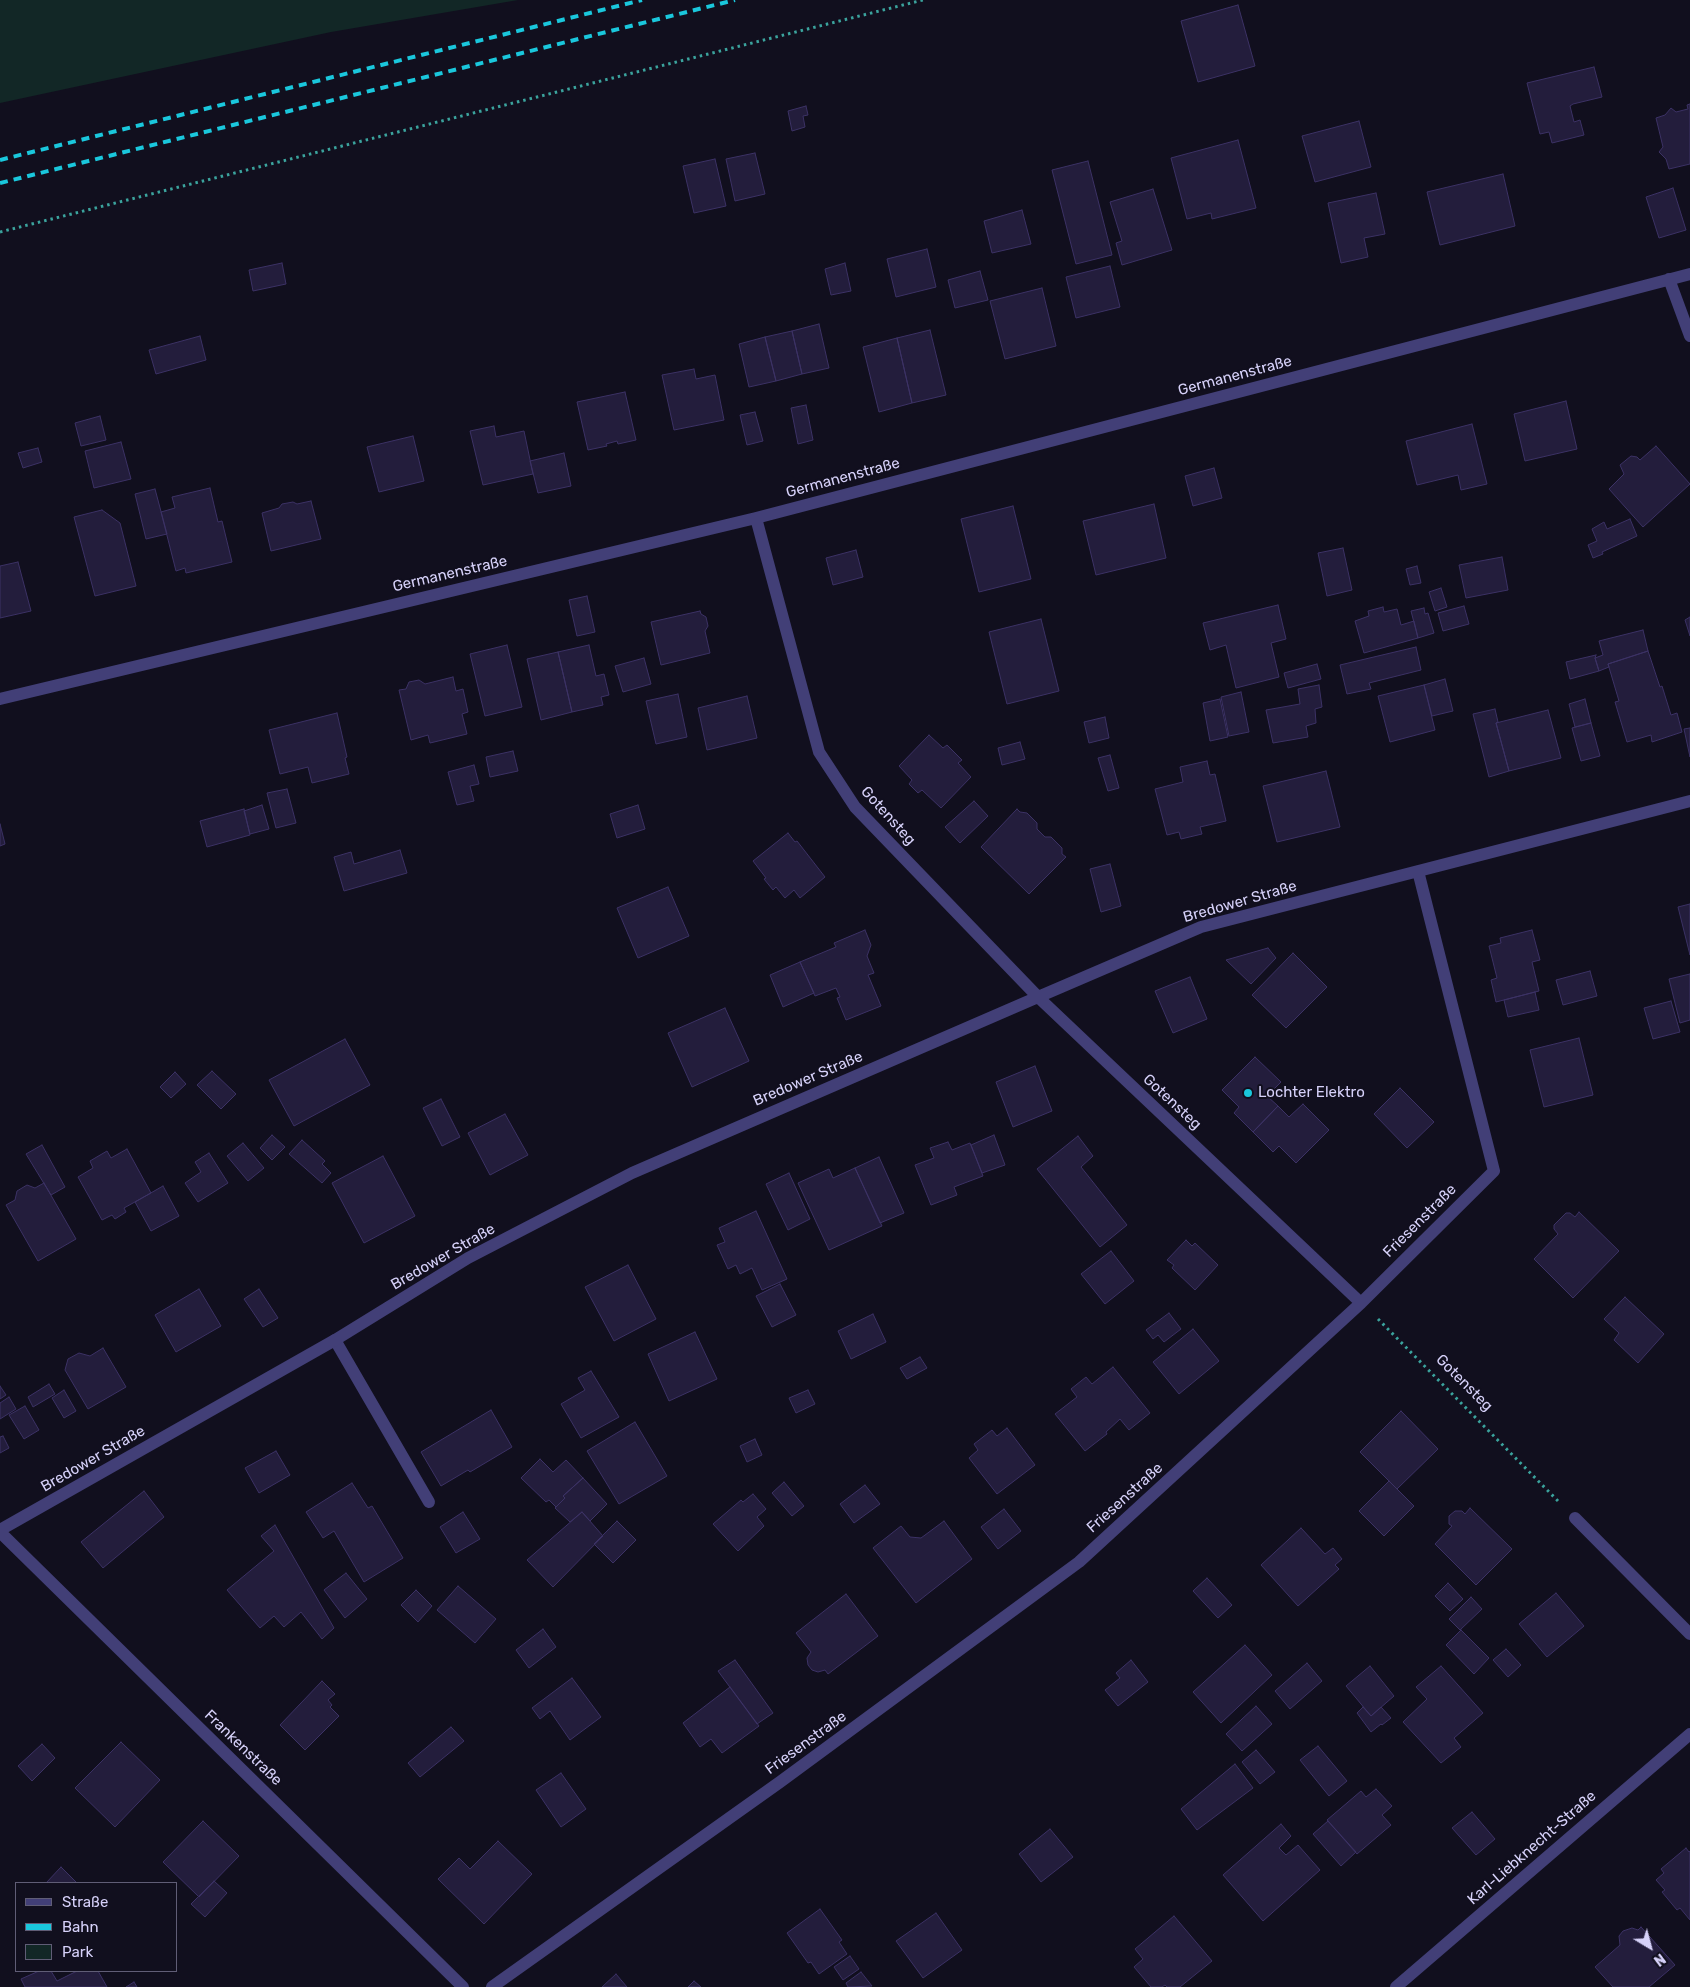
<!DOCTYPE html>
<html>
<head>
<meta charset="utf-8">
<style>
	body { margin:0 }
	#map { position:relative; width:1690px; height:1987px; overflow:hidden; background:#110f1e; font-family:Rubik,sans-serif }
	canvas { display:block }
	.legend { position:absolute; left:15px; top:1882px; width:162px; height:90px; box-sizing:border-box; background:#110f1e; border:1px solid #605d76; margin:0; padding:6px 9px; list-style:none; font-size:15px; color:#d6d1f9 }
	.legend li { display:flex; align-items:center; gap:10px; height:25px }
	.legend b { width:25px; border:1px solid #605d76 }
	.north { position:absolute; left:1625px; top:1922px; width:50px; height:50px; -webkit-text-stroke:4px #110f1e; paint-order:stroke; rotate:143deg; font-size:14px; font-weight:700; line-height:20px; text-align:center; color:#d6d1f9 }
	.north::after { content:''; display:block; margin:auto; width:18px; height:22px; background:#d6d1f9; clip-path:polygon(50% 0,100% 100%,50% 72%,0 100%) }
</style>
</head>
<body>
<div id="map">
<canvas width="1690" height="1987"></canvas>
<ul class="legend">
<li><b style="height:6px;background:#423f77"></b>Straße</li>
<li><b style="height:6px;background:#1ac7dc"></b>Bahn</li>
<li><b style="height:14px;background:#122726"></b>Park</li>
</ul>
<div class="north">N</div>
</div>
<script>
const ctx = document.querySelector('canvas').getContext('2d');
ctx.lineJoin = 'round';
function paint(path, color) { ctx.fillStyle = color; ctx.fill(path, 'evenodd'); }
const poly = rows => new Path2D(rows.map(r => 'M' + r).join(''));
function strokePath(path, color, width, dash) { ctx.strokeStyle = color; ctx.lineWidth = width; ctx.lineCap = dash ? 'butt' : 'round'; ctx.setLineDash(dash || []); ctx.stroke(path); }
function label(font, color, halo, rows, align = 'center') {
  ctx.font = font + ' Rubik,sans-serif'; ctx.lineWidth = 4; ctx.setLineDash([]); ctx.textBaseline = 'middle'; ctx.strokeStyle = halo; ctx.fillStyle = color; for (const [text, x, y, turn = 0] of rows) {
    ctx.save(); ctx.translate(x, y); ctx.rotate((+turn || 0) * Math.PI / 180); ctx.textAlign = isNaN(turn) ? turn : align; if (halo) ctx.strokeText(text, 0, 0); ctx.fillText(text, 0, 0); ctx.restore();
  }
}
paint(poly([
	[0,0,518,0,331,32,0,103]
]), '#122726');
const building = poly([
	[1238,5,1255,66,1198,82,1181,21,1238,5],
	[1594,67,1602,97,1573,104,1570,106,1574,122,1580,120,1584,135,1552,143,1549,132,1540,134,1527,83,1594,67],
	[1690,104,1690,164,1669,169,1666,159,1659,152,1663,147,1656,118,1665,115,1671,108,1676,112,1688,109,1687,105,1690,104],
	[806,106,808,115,803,116,805,127,792,131,788,111,806,106],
	[1359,121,1371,167,1315,182,1302,136,1359,121],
	[1238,140,1256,208,1212,219,1211,213,1187,219,1171,158,1238,140],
	[755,153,765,194,735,201,726,159,755,153],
	[715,159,726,206,694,213,683,166,715,159],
	[1088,161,1112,255,1076,264,1052,170,1088,161],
	[1503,174,1515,226,1440,245,1427,192,1503,174],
	[1673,188,1686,230,1659,238,1646,197,1673,188],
	[1153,189,1172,250,1122,265,1116,243,1122,241,1110,202,1153,189],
	[1376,193,1385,234,1364,238,1368,257,1341,263,1328,203,1376,193],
	[1022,210,1031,244,992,253,984,221,1022,210],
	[927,249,936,287,896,297,887,259,927,249],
	[282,263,286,284,253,291,249,270,282,263],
	[845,263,851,291,831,295,825,269,845,263],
	[1110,266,1120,307,1076,318,1066,277,1110,266],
	[980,271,988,300,955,308,948,280,980,271],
	[1042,288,1056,346,1005,359,990,301,1042,288],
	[819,324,829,368,802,374,792,331,819,324],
	[930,330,946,395,912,403,897,338,930,330],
	[792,331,802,374,776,381,765,337,792,331],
	[200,336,206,360,156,374,149,350,200,336],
	[765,337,776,381,749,387,739,344,765,337],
	[897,338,912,403,879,412,863,347,897,338],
	[694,369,696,379,715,375,724,420,674,430,662,375,694,369],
	[625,392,636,440,618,444,617,441,606,444,607,446,588,450,577,402,625,392],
	[1566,401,1577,449,1525,461,1514,414,1566,401],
	[806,405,813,440,798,444,791,408,806,405],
	[755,412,763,441,747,445,740,415,755,412],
	[100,416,106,440,81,446,75,423,100,416],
	[1472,424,1487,484,1461,490,1458,475,1417,485,1406,441,1472,424],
	[494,426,496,437,524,431,533,474,483,485,470,431,494,426],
	[413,436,424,481,379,492,367,447,413,436],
	[121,442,131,479,94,488,85,451,121,442],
	[1656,446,1690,484,1643,527,1609,489,1624,474,1620,465,1631,456,1637,457,1640,460,1656,446],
	[38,448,42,462,23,468,18,453,38,448],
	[564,453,571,486,538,493,530,461,564,453],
	[1214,468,1222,498,1193,506,1185,476,1214,468],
	[210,488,218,522,222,521,232,562,186,573,185,568,176,571,161,512,175,508,172,497,210,488],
	[155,489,167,534,146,539,135,494,155,489],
	[311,501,321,539,271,551,262,513,279,508,282,504,293,502,297,504,311,501],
	[1154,504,1166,558,1096,575,1083,521,1154,504],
	[1013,506,1031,579,979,592,961,519,1013,506],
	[102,510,120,523,136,586,95,596,74,517,102,510],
	[1630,519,1637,536,1602,552,1603,554,1593,558,1588,545,1597,541,1592,529,1604,522,1607,529,1630,519],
	[1343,548,1352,590,1327,596,1318,553,1343,548],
	[856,550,863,577,833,585,826,558,856,550],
	[1502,557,1508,590,1466,598,1459,565,1502,557],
	[18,562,31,611,0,618,0,566,18,562],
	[1417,566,1421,583,1410,585,1406,569,1417,566],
	[1441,588,1447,607,1435,611,1429,592,1441,588],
	[587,596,595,632,577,636,569,600,587,596],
	[1278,605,1286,639,1271,643,1279,677,1236,688,1226,645,1210,650,1203,623,1278,605],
	[1464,606,1469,624,1443,631,1438,613,1464,606],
	[1383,607,1384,612,1397,609,1401,625,1414,621,1418,638,1364,653,1355,621,1369,616,1368,611,1383,607],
	[1424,608,1425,614,1428,613,1434,633,1418,638,1411,611,1424,608],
	[700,611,701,614,706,617,708,626,705,631,710,653,661,665,651,622,700,611],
	[1690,617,1690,636,1685,620,1690,617],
	[1041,619,1059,691,1007,704,989,632,1041,619],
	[1643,630,1648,651,1608,664,1609,667,1599,671,1595,658,1603,655,1599,641,1643,630],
	[507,645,522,707,485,716,470,654,507,645],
	[589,645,596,676,604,674,609,695,601,697,603,705,572,712,558,652,589,645],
	[1416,647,1421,670,1369,683,1371,689,1347,694,1340,665,1416,647],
	[1648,651,1660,687,1662,686,1671,715,1677,713,1682,732,1652,742,1651,735,1627,742,1615,702,1619,701,1608,664,1648,651],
	[558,652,572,712,541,720,527,659,558,652],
	[1596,655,1595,658,1599,671,1570,679,1566,662,1596,655],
	[644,658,651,684,623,692,615,666,644,658],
	[1317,664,1321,679,1288,688,1284,673,1317,664],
	[453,677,456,691,463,689,468,712,462,714,467,734,430,743,428,735,411,740,399,690,406,689,409,682,419,680,425,684,453,677],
	[1445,679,1453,711,1432,716,1424,685,1445,679],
	[1319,685,1322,707,1315,709,1316,723,1306,726,1308,737,1273,743,1266,710,1300,704,1298,689,1319,685],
	[1424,685,1435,730,1390,742,1378,696,1424,685],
	[1241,692,1249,732,1229,736,1221,697,1241,692],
	[678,694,687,737,656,744,646,701,678,694],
	[747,696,757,738,707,750,698,708,747,696],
	[1220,699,1228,737,1210,741,1203,703,1220,699],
	[1585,699,1591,723,1575,727,1569,704,1585,699],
	[1495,709,1498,722,1496,723,1509,771,1489,777,1473,714,1495,709],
	[1548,710,1561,758,1509,771,1496,723,1548,710],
	[337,713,347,757,345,758,349,774,312,783,308,767,280,774,269,730,337,713],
	[1105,717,1109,738,1089,743,1084,722,1105,717],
	[1591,723,1600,756,1581,761,1572,728,1591,723],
	[1690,728,1690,757,1684,729,1690,728],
	[929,735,943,748,947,745,962,760,958,763,971,777,941,808,922,790,918,793,909,784,912,780,899,766,929,735],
	[1020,742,1025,759,1002,765,998,748,1020,742],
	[513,751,518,771,490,777,486,757,513,751],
	[1110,755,1119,788,1108,791,1098,758,1110,755],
	[1207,761,1210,775,1215,774,1226,821,1200,827,1202,834,1181,839,1179,832,1167,835,1155,789,1183,782,1180,767,1207,761],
	[474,765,479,784,470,786,474,801,457,805,448,772,474,765],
	[1326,771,1340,827,1277,842,1263,786,1326,771],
	[287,789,296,823,276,828,267,793,287,789],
	[974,801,988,816,960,843,945,827,974,801],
	[262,805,269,829,250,834,244,811,262,805],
	[638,805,645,829,617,838,610,814,638,805],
	[244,809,250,835,207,847,200,821,244,809],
	[1017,809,1020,812,1027,813,1037,823,1037,829,1045,837,1051,837,1062,848,1062,854,1066,857,1029,894,981,847,1017,809],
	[0,824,5,844,0,846,0,824],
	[788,833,795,842,797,841,825,877,800,898,794,890,785,898,776,887,773,890,764,879,766,878,753,861,788,833],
	[400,850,407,873,344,891,334,857,351,852,354,864,400,850],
	[1110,864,1121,906,1101,912,1090,869,1110,864],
	[668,887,689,936,638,958,617,908,668,887],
	[1690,904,1690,955,1678,907,1690,904],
	[865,930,871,945,867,956,874,973,868,975,881,1006,846,1020,837,998,840,997,836,988,815,996,800,962,836,947,834,943,865,930],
	[1532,930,1540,960,1532,962,1539,991,1496,1002,1491,980,1497,978,1489,946,1501,943,1500,938,1532,930],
	[1268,948,1276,958,1251,984,1226,960,1268,948],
	[1293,953,1327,987,1286,1028,1252,995,1293,953],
	[800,962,814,993,783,1007,770,975,800,962],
	[1590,971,1597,996,1563,1005,1556,980,1590,971],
	[1690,974,1690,1020,1680,1023,1669,979,1690,974],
	[1190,977,1207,1019,1173,1033,1155,991,1190,977],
	[1535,992,1539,1010,1508,1017,1504,1000,1535,992],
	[1671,1001,1680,1032,1653,1039,1644,1008,1671,1001],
	[725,1008,749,1061,692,1087,668,1033,725,1008],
	[1579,1038,1593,1095,1544,1107,1530,1050,1579,1038],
	[345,1039,370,1085,294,1126,269,1080,345,1039],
	[1255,1057,1281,1082,1267,1096,1278,1106,1253,1132,1234,1113,1239,1107,1222,1090,1255,1057],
	[1035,1066,1052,1111,1013,1127,996,1082,1035,1066],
	[212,1071,236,1094,221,1109,197,1085,212,1071],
	[175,1072,186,1084,171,1098,160,1087,175,1072],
	[1400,1088,1434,1122,1407,1148,1374,1114,1400,1088],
	[441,1099,460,1137,442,1146,423,1108,441,1099],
	[1303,1104,1329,1130,1296,1163,1279,1146,1273,1152,1253,1132,1278,1106,1289,1117,1303,1104],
	[505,1114,528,1155,490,1175,468,1133,505,1114],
	[272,1135,285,1147,272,1160,260,1148,272,1135],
	[994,1135,1005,1165,982,1173,971,1145,994,1135],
	[1078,1136,1093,1156,1081,1167,1127,1225,1100,1247,1037,1169,1078,1136],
	[302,1140,325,1161,322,1164,331,1173,322,1183,289,1154,302,1140],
	[948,1142,952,1150,970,1143,983,1176,954,1187,957,1195,931,1205,915,1165,934,1158,930,1148,948,1142],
	[243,1143,264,1168,248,1181,227,1156,243,1143],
	[42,1145,65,1187,51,1195,26,1154,42,1145],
	[127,1149,151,1193,124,1208,126,1212,115,1219,112,1215,102,1220,78,1177,93,1168,90,1161,107,1151,111,1158,127,1149],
	[209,1153,228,1183,198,1202,185,1183,201,1172,195,1162,209,1153],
	[383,1156,415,1216,364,1243,332,1183,383,1156],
	[879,1157,904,1213,880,1223,855,1168,879,1157],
	[855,1168,882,1226,829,1250,798,1183,829,1169,833,1178,855,1168],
	[789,1173,810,1219,788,1230,766,1184,789,1173],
	[44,1183,76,1239,38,1261,6,1205,15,1200,17,1191,27,1185,35,1188,44,1183],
	[163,1186,179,1216,151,1231,135,1202,163,1186],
	[756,1211,787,1279,762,1290,752,1268,740,1274,736,1265,728,1269,717,1245,725,1242,719,1228,756,1211],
	[1579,1212,1619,1251,1573,1298,1534,1259,1558,1234,1554,1229,1554,1225,1566,1213,1570,1213,1575,1217,1579,1212],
	[1186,1240,1192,1246,1195,1243,1218,1265,1195,1290,1172,1268,1174,1265,1167,1260,1186,1240],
	[1111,1251,1134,1281,1105,1304,1081,1274,1111,1251],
	[628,1265,656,1319,614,1341,585,1287,628,1265],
	[780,1284,796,1315,772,1327,756,1296,780,1284],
	[199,1289,221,1326,176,1352,155,1315,199,1289],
	[259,1289,278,1318,263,1327,244,1299,259,1289],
	[1625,1297,1664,1334,1638,1363,1614,1340,1619,1333,1604,1319,1625,1297],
	[1169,1313,1181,1329,1164,1342,1158,1335,1153,1339,1146,1330,1169,1313],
	[873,1314,886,1342,851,1359,838,1331,873,1314],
	[1193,1329,1219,1361,1179,1394,1153,1362,1193,1329],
	[695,1332,717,1379,669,1401,648,1354,695,1332],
	[103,1348,126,1387,88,1409,65,1370,68,1359,79,1353,90,1356,103,1348],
	[920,1357,927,1368,907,1379,900,1368,920,1357],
	[1113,1367,1150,1413,1129,1430,1120,1419,1106,1432,1107,1434,1085,1451,1055,1414,1077,1397,1071,1389,1086,1377,1092,1384,1113,1367],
	[591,1371,619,1417,581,1438,561,1404,585,1390,578,1378,591,1371],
	[49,1384,55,1394,33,1407,28,1397,49,1384],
	[0,1386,6,1395,0,1399,0,1386],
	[64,1390,76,1411,64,1418,52,1398,64,1390],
	[808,1390,815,1404,796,1413,789,1398,808,1390],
	[9,1397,16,1409,0,1419,0,1403,9,1397],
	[25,1406,39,1430,24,1439,9,1415,25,1406],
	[491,1410,512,1447,470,1472,468,1470,441,1486,421,1452,491,1410],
	[1401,1411,1438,1449,1397,1489,1360,1452,1401,1411],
	[635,1422,667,1476,619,1504,587,1451,635,1422],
	[1007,1428,1035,1465,997,1494,969,1458,978,1450,974,1444,992,1430,997,1436,1007,1428],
	[3,1436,9,1448,0,1453,0,1437,3,1436],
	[755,1439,762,1455,747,1462,740,1446,755,1439],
	[276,1451,290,1475,259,1493,245,1468,276,1451],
	[540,1459,553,1472,566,1460,583,1478,563,1496,565,1498,556,1507,549,1500,546,1502,521,1478,540,1459],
	[583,1478,607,1504,590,1521,582,1512,570,1522,555,1508,565,1498,563,1496,583,1478],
	[1389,1481,1414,1506,1384,1536,1359,1511,1389,1481],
	[784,1482,804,1506,792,1516,772,1493,784,1482],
	[352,1483,368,1508,372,1506,403,1558,364,1582,334,1531,323,1538,306,1512,352,1483],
	[865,1485,880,1504,854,1523,840,1504,865,1485],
	[144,1491,164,1517,103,1568,81,1542,144,1491],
	[753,1494,766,1509,757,1517,764,1526,738,1551,713,1524,741,1500,743,1502,753,1494],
	[1470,1508,1512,1549,1476,1585,1435,1544,1452,1526,1449,1524,1449,1516,1455,1511,1462,1511,1465,1514,1470,1508],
	[1004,1509,1021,1531,998,1549,981,1527,1004,1509],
	[463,1512,480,1539,456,1553,440,1527,463,1512],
	[582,1512,603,1536,553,1587,527,1560,582,1512],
	[617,1521,636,1540,613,1563,594,1544,617,1521],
	[944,1521,972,1559,916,1603,873,1548,901,1526,910,1537,921,1538,944,1521],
	[275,1525,334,1628,322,1639,301,1612,284,1627,274,1616,260,1628,227,1590,274,1551,261,1536,275,1525],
	[1301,1528,1325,1554,1333,1548,1342,1559,1335,1565,1339,1569,1298,1606,1261,1565,1301,1528],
	[346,1573,367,1599,345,1618,324,1590,346,1573],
	[1207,1578,1232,1605,1218,1618,1193,1591,1207,1578],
	[1448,1583,1463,1599,1450,1611,1435,1596,1448,1583],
	[458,1586,496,1619,475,1643,437,1610,458,1586],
	[416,1590,432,1606,418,1622,401,1605,416,1590],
	[1556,1593,1584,1626,1547,1657,1519,1624,1556,1593],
	[846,1594,878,1636,828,1674,825,1670,818,1672,812,1670,808,1665,807,1658,811,1652,796,1633,846,1594],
	[1471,1597,1482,1609,1460,1630,1449,1619,1471,1597],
	[543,1629,556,1647,529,1668,516,1650,543,1629],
	[1461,1630,1489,1658,1474,1674,1446,1645,1461,1630],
	[1245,1645,1272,1675,1221,1723,1193,1692,1245,1645],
	[1506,1649,1521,1665,1508,1677,1493,1660,1506,1649],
	[735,1660,773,1713,757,1724,718,1671,735,1660],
	[1131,1660,1148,1682,1118,1706,1105,1690,1120,1678,1116,1673,1131,1660],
	[1307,1663,1322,1681,1290,1709,1275,1691,1307,1663],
	[1370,1666,1394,1696,1371,1716,1346,1686,1370,1666],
	[1441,1666,1483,1713,1454,1738,1461,1747,1441,1763,1403,1722,1427,1699,1416,1687,1441,1666],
	[572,1678,601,1717,570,1740,550,1711,540,1719,532,1708,572,1678],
	[322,1681,335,1694,328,1700,332,1705,330,1707,339,1716,305,1750,280,1725,322,1681],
	[730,1687,759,1726,722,1753,711,1739,700,1747,683,1723,730,1687],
	[1256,1706,1272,1724,1242,1751,1226,1734,1256,1706],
	[1363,1707,1371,1716,1381,1707,1391,1718,1382,1725,1381,1724,1371,1732,1357,1713,1363,1707],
	[451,1727,464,1741,420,1777,408,1763,451,1727],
	[121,1742,160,1780,115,1827,75,1788,121,1742],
	[42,1744,55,1758,32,1781,18,1766,42,1744],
	[1318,1746,1347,1781,1329,1796,1300,1760,1318,1746],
	[1256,1750,1275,1772,1260,1784,1242,1762,1256,1750],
	[1235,1764,1253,1788,1197,1830,1181,1809,1235,1764],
	[561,1773,586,1809,561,1827,536,1790,561,1773],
	[1376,1789,1392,1806,1382,1815,1391,1825,1357,1854,1327,1820,1361,1791,1366,1797,1376,1789],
	[1472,1812,1495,1839,1476,1855,1452,1828,1472,1812],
	[203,1821,239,1856,199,1897,163,1862,203,1821],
	[1328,1821,1356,1852,1341,1866,1313,1834,1328,1821],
	[1281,1824,1291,1836,1279,1848,1286,1855,1298,1845,1320,1870,1263,1921,1223,1875,1281,1824],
	[1050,1829,1073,1857,1041,1882,1019,1854,1050,1829],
	[498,1841,532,1874,484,1924,438,1879,459,1858,470,1869,498,1841],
	[1686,1848,1689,1852,1690,1851,1690,1920,1680,1908,1677,1910,1662,1892,1665,1890,1656,1880,1664,1873,1661,1869,1686,1848],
	[61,1867,77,1883,46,1883,61,1867],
	[214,1881,227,1893,205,1917,191,1904,214,1881],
	[820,1909,842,1940,839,1942,847,1954,819,1974,811,1962,808,1963,787,1933,820,1909],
	[936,1913,962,1950,923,1978,896,1941,936,1913],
	[1174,1916,1212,1961,1180,1987,1167,1987,1165,1985,1162,1987,1151,1987,1134,1967,1143,1959,1135,1949,1174,1916],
	[1641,1927,1675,1965,1649,1987,1613,1987,1595,1967,1620,1945,1619,1936,1623,1931,1632,1928,1638,1930,1641,1927],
	[850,1956,859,1969,843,1980,834,1967,850,1956],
	[39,1971,51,1971,57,1981,77,1971,98,1971,107,1987,25,1987,21,1979,39,1971],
	[861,1972,872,1986,848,1987,846,1983,861,1972],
	[616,1974,627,1987,602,1987,616,1974],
	[694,1981,701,1987,688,1987,694,1981],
	[134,1982,137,1987,126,1987,134,1982]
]);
paint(building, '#231d3c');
strokePath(building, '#3c3265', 1);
strokePath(poly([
	[0,232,923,0],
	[1378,1319,1558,1501]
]), '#3ba39d', 3, [2.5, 4]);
strokePath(poly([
	[335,1340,429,1502]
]), '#423f77', 12);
strokePath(poly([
	[1669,279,1690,336],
	[756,518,819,752,855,807,1038,997,1361,1303],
	[0,699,756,518,1690,274],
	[1575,1518,1690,1634],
	[0,1530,335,1340,468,1258,632,1173,1038,997,1201,927,1690,801],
	[0,1532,463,1987],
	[492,1987,780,1782,1079,1562,1361,1303,1494,1171,1418,871],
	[1396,1987,1690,1734]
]), '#423f77', 12);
strokePath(poly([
	[0,160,642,0],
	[0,183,735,0]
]), '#1ac7dc', 4, [8, 6]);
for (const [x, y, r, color] of [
	[1248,1093,5,"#1ac7dc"]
]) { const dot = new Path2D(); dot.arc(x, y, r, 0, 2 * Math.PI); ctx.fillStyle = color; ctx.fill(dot); strokePath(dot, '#110f1e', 2); }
label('15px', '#d6d1f9', '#110f1e', [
	["Germanenstraße",1235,376,-15],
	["Germanenstraße",843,478,-15],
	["Germanenstraße",450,574,-13],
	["Gotensteg",888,816,48],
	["Bredower Straße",1240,902,-16],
	["Bredower Straße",808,1079,-23],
	["Gotensteg",1172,1102,43],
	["Friesenstraße",1420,1221,-45],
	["Bredower Straße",443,1257,-30],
	["Gotensteg",1464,1383,45],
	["Bredower Straße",93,1459,-30],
	["Friesenstraße",1125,1498,-42],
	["Friesenstraße",806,1743,-36],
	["Frankenstraße",243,1748,44],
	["Karl-Liebknecht-Straße",1532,1848,-41]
]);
label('15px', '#d6d1f9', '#110f1e', [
	["Lochter Elektro",1258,1093]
], 'left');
</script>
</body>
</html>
